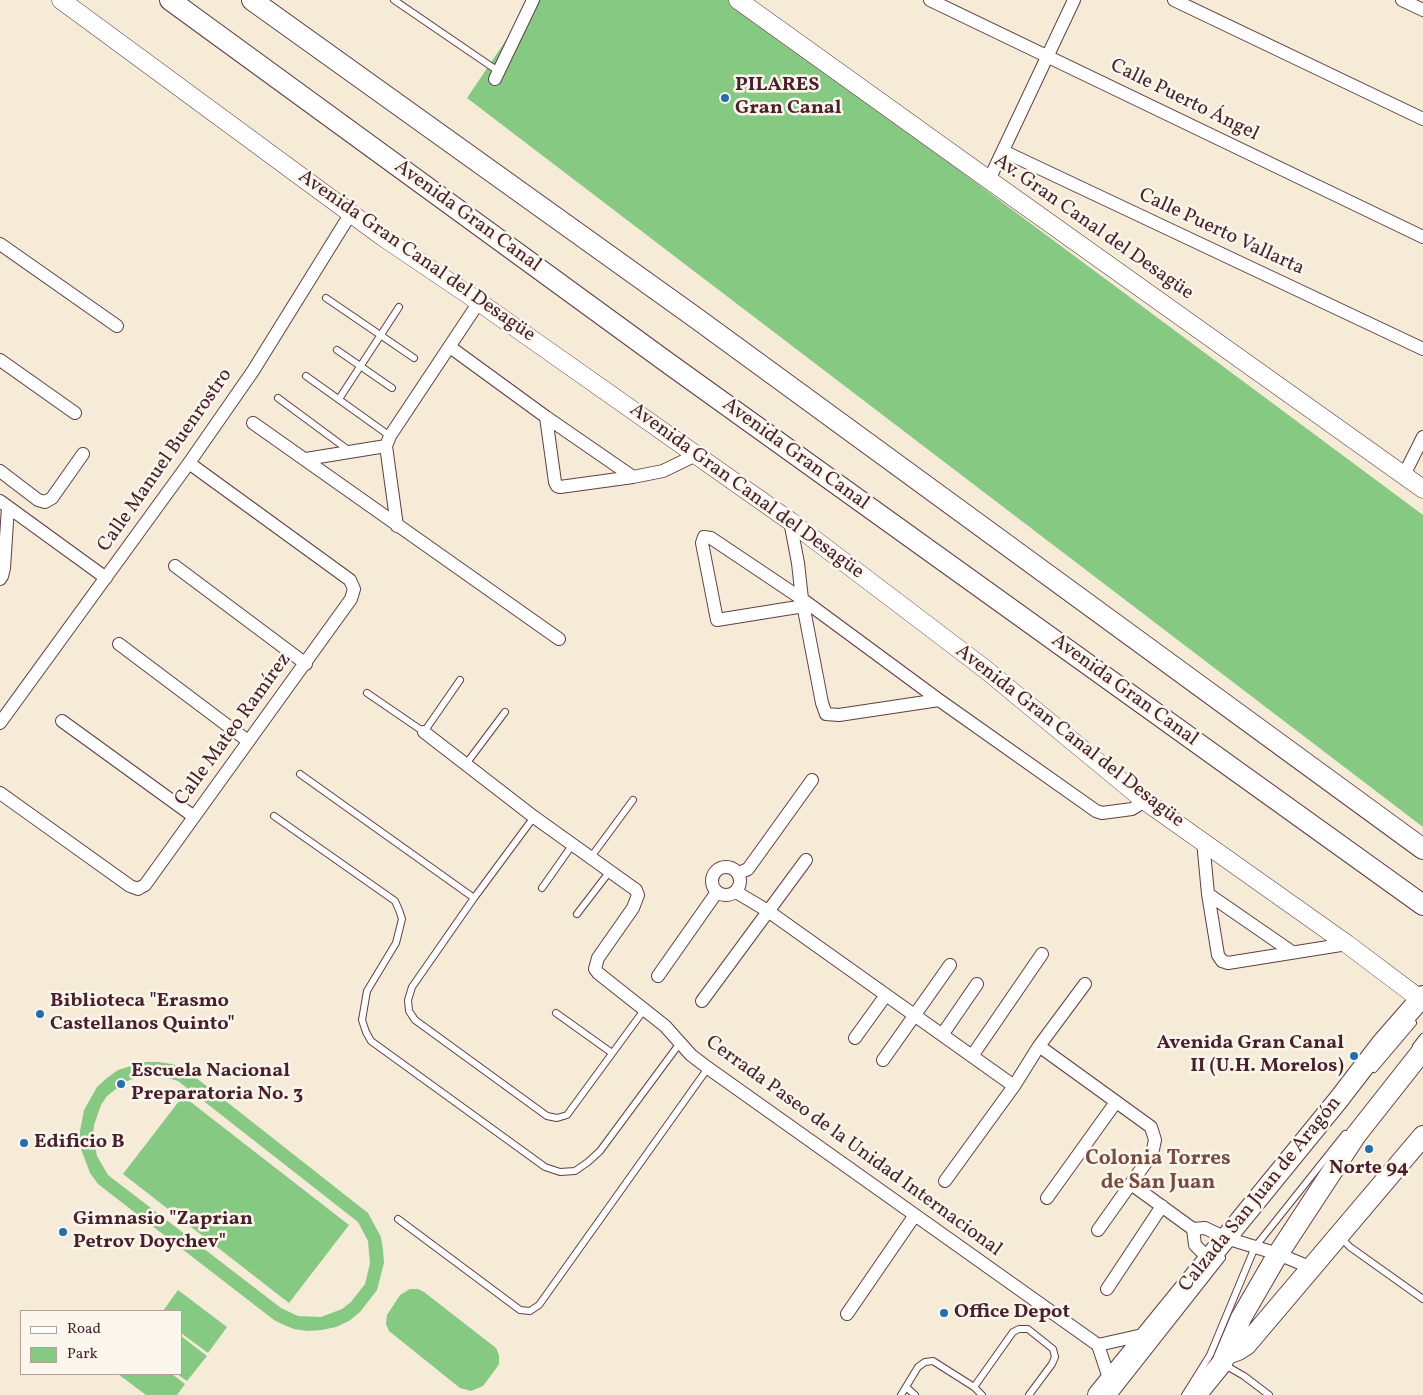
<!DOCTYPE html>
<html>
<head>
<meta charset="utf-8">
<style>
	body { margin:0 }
	#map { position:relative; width:1423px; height:1395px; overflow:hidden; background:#f5ebd6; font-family:Vollkorn,serif }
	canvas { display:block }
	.legend { position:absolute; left:20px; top:1310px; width:162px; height:65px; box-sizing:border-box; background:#fbf7ec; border:1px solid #b4a19f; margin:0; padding:6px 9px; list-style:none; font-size:15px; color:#4a1f2b }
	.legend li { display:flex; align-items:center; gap:10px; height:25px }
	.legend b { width:25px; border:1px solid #b4a19f }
</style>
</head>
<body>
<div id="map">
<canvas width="1423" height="1395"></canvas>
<ul class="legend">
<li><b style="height:6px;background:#fff"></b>Road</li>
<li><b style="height:14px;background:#86c983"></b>Park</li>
</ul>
</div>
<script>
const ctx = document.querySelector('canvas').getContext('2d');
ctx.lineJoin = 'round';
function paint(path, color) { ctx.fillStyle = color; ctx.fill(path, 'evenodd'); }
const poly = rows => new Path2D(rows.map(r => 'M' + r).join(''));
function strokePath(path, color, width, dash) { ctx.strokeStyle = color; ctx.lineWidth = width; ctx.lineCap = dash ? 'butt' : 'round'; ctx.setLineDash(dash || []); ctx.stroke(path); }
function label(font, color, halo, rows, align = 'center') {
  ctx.font = font + ' Vollkorn,serif'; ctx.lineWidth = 5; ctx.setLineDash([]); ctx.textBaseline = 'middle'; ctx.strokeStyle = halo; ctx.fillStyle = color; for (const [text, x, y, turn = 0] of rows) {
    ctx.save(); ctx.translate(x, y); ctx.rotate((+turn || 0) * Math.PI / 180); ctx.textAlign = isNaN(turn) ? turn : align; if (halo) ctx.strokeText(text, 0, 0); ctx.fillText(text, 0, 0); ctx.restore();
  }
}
paint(poly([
	[533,0,730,0,1423,515,1423,827,467,98],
	[144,1062,158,1062,172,1064,185,1069,368,1213,381,1237,383,1250,384,1263,377,1290,360,1312,349,1321,336,1327,322,1330,308,1331,294,1329,284,1325,274,1320,98,1184,90,1173,81,1149,79,1136,84,1110,97,1087,107,1078,118,1070],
	[157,1075,178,1081,358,1222,368,1241,370,1263,365,1284,351,1302,342,1309,321,1317,298,1316,281,1308,108,1175,97,1156,93,1136,94,1125,101,1105,107,1096,125,1082,135,1078],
	[183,1096,349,1225,289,1303,123,1174],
	[410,1289,418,1289,424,1292,496,1348,499,1355,499,1364,495,1370,483,1386,471,1391,460,1388,389,1331,386,1324,387,1315,400,1295],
	[178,1290,227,1327,208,1353,181,1333,181,1311,163,1311],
	[181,1336,207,1356,187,1381,177,1374,181,1374],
	[118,1374,172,1374,185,1384,177,1395,146,1395]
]), '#86c983');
const lane = poly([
	[394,0,498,71],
	[326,298,414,358],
	[337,350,392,388],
	[306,376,390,436],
	[278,398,351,452],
	[339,399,399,307],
	[367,693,424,732,460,680],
	[466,764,505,712],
	[300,774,474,898],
	[274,816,395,901,399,910,402,919,396,943,367,991,362,1020,366,1032,371,1041,545,1167,560,1172,575,1171,588,1162,600,1151,680,1043],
	[534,817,474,898,412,987,408,1000,409,1011,415,1020,547,1116,557,1118,567,1115,644,1010],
	[591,857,633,800],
	[542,888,573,844],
	[577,914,610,871],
	[556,1013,612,1053],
	[1416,1046,1423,1037],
	[1374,1069,1413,1023],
	[398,1219,520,1310,530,1311,539,1305,708,1068],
	[1340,1237,1350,1247,1423,1299],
	[1223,1364,1244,1376,1269,1395],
	[906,1387,915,1395],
	[974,1387,1013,1332,1019,1329,1028,1329,1053,1349,1055,1357,1052,1364,1029,1395],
	[901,1395,918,1367,925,1362,933,1361,974,1387,982,1395],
	[1114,1395,1222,1258],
	[1185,1395,1210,1355,1255,1247,1345,1134]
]);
const street = poly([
	[930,0,1423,237],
	[1174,0,1423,119],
	[1402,0,1423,10],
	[495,79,533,0],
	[1003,151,1423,349],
	[989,180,1074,0],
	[0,244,117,326],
	[450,347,546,417,633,477],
	[0,360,75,413],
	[546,417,555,482,557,486,560,487,633,477,663,471,696,455],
	[253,423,559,639],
	[386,446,397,526],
	[306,459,386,446,390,436,479,302],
	[0,471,38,500,45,502,52,498,83,454],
	[1404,475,1423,437],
	[0,501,106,578],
	[790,521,798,563,802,599,822,703,826,714,839,715,939,700],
	[175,566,306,664],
	[0,579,2,576,4,568,8,507],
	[804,606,717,620,702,543,704,537,711,538,802,599,939,700,1096,811,1102,813,1132,809,1145,801],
	[119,644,248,741],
	[62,721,193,816],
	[0,723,189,463,253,371,351,213],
	[424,732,534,817,636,890,638,895,633,908,598,958,595,969,598,973,665,1026,691,1055,708,1068,1098,1345,1110,1381],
	[0,793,130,886,138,889,141,887,145,885,351,599,354,589,350,580,189,463],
	[1203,841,1208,894,1218,955,1222,961,1228,963,1347,944],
	'712 881a14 14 0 1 1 28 0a14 14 0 1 1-28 0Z',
	[739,873,748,869,812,780],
	[736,892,768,911,1014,1086,1039,1046,1151,1127,1155,1140,1152,1154,1098,1230],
	[1208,894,1292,952],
	[658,976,717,892],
	[702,1001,806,860],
	[942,1035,977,984],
	[855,1038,886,995],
	[1039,1046,1085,984],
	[972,1056,1042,954],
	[883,1060,950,965],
	[945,1181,1014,1086],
	[1131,1184,1193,1229,1205,1228,1226,1238,1278,1254,1312,1268],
	[1047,1198,1116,1102],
	[1193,1229,1195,1245,1209,1259],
	[1107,1289,1162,1206],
	[847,1314,915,1215],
	[1098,1345,1147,1334]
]);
const secondary = poly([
	[61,0,383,237,479,302,790,521,985,669,1145,801,1347,944,1420,999],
	[738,0,989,180,1423,489]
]);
const primary = poly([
	[170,0,668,363,1423,905],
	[252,0,696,318,1423,849],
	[1227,1354,1238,1350,1246,1345,1423,1136],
	[1098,1395,1339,1099,1382,1043,1423,996],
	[1196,1395,1222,1363,1241,1318,1278,1254,1356,1135,1423,1050]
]);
strokePath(lane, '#643e45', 8);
strokePath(street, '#643e45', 14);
strokePath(secondary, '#643e45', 19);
strokePath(primary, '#643e45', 22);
strokePath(lane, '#fff', 6);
strokePath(street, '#fff', 12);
strokePath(secondary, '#fff', 18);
strokePath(primary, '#fff', 20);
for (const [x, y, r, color] of [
	[725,98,5,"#1f6fb2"],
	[40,1014,5,"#1f6fb2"],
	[1354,1056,5,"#1f6fb2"],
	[121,1084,5,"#1f6fb2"],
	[24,1143,5,"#1f6fb2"],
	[1369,1149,5,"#1f6fb2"],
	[63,1232,5,"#1f6fb2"],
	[944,1313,5,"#1f6fb2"]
]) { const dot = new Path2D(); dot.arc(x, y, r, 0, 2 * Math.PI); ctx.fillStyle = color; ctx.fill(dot); strokePath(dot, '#fbf7ec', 2); }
label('bold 20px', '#4a1f2b', '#fbf7ec', [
	["PILARES",735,86],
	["Gran Canal",735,109],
	["Biblioteca \"Erasmo",50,1002],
	["Castellanos Quinto\"",50,1025],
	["Avenida Gran Canal",1344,1044,"right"],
	["II (U.H. Morelos)",1344,1067,"right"],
	["Escuela Nacional",131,1072],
	["Preparatoria No. 3",131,1095],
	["Edificio B",34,1143],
	["Norte 94",1369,1169,"center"],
	["Gimnasio \"Zaprian",73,1220],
	["Petrov Doychev\"",73,1243],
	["Office Depot",954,1313]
], 'left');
label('20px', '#4a1f2b', '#fbf7ec', [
	["Calle Puerto Ángel",1184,101,26],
	["Avenida Gran Canal",467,217,36],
	["Av. Gran Canal del Desagüe",1093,228,35],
	["Calle Puerto Vallarta",1221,233,25],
	["Avenida Gran Canal del Desagüe",416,257,35],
	["Avenida Gran Canal",795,455,36],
	["Calle Manuel Buenrostro",166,461,-55],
	["Avenida Gran Canal del Desagüe",746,492,36],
	["Avenida Gran Canal",1124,691,36],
	["Calle Mateo Ramírez",234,730,-54],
	["Avenida Gran Canal del Desagüe",1069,737,38],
	["Cerrada Paseo de la Unidad Internacional",853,1147,36],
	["Calzada San Juan de Aragón",1261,1195,-51]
]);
label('bold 21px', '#794b42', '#fbf7ec', [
	["Colonia Torres",1158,1160],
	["de San Juan",1158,1184]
]);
</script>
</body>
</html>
